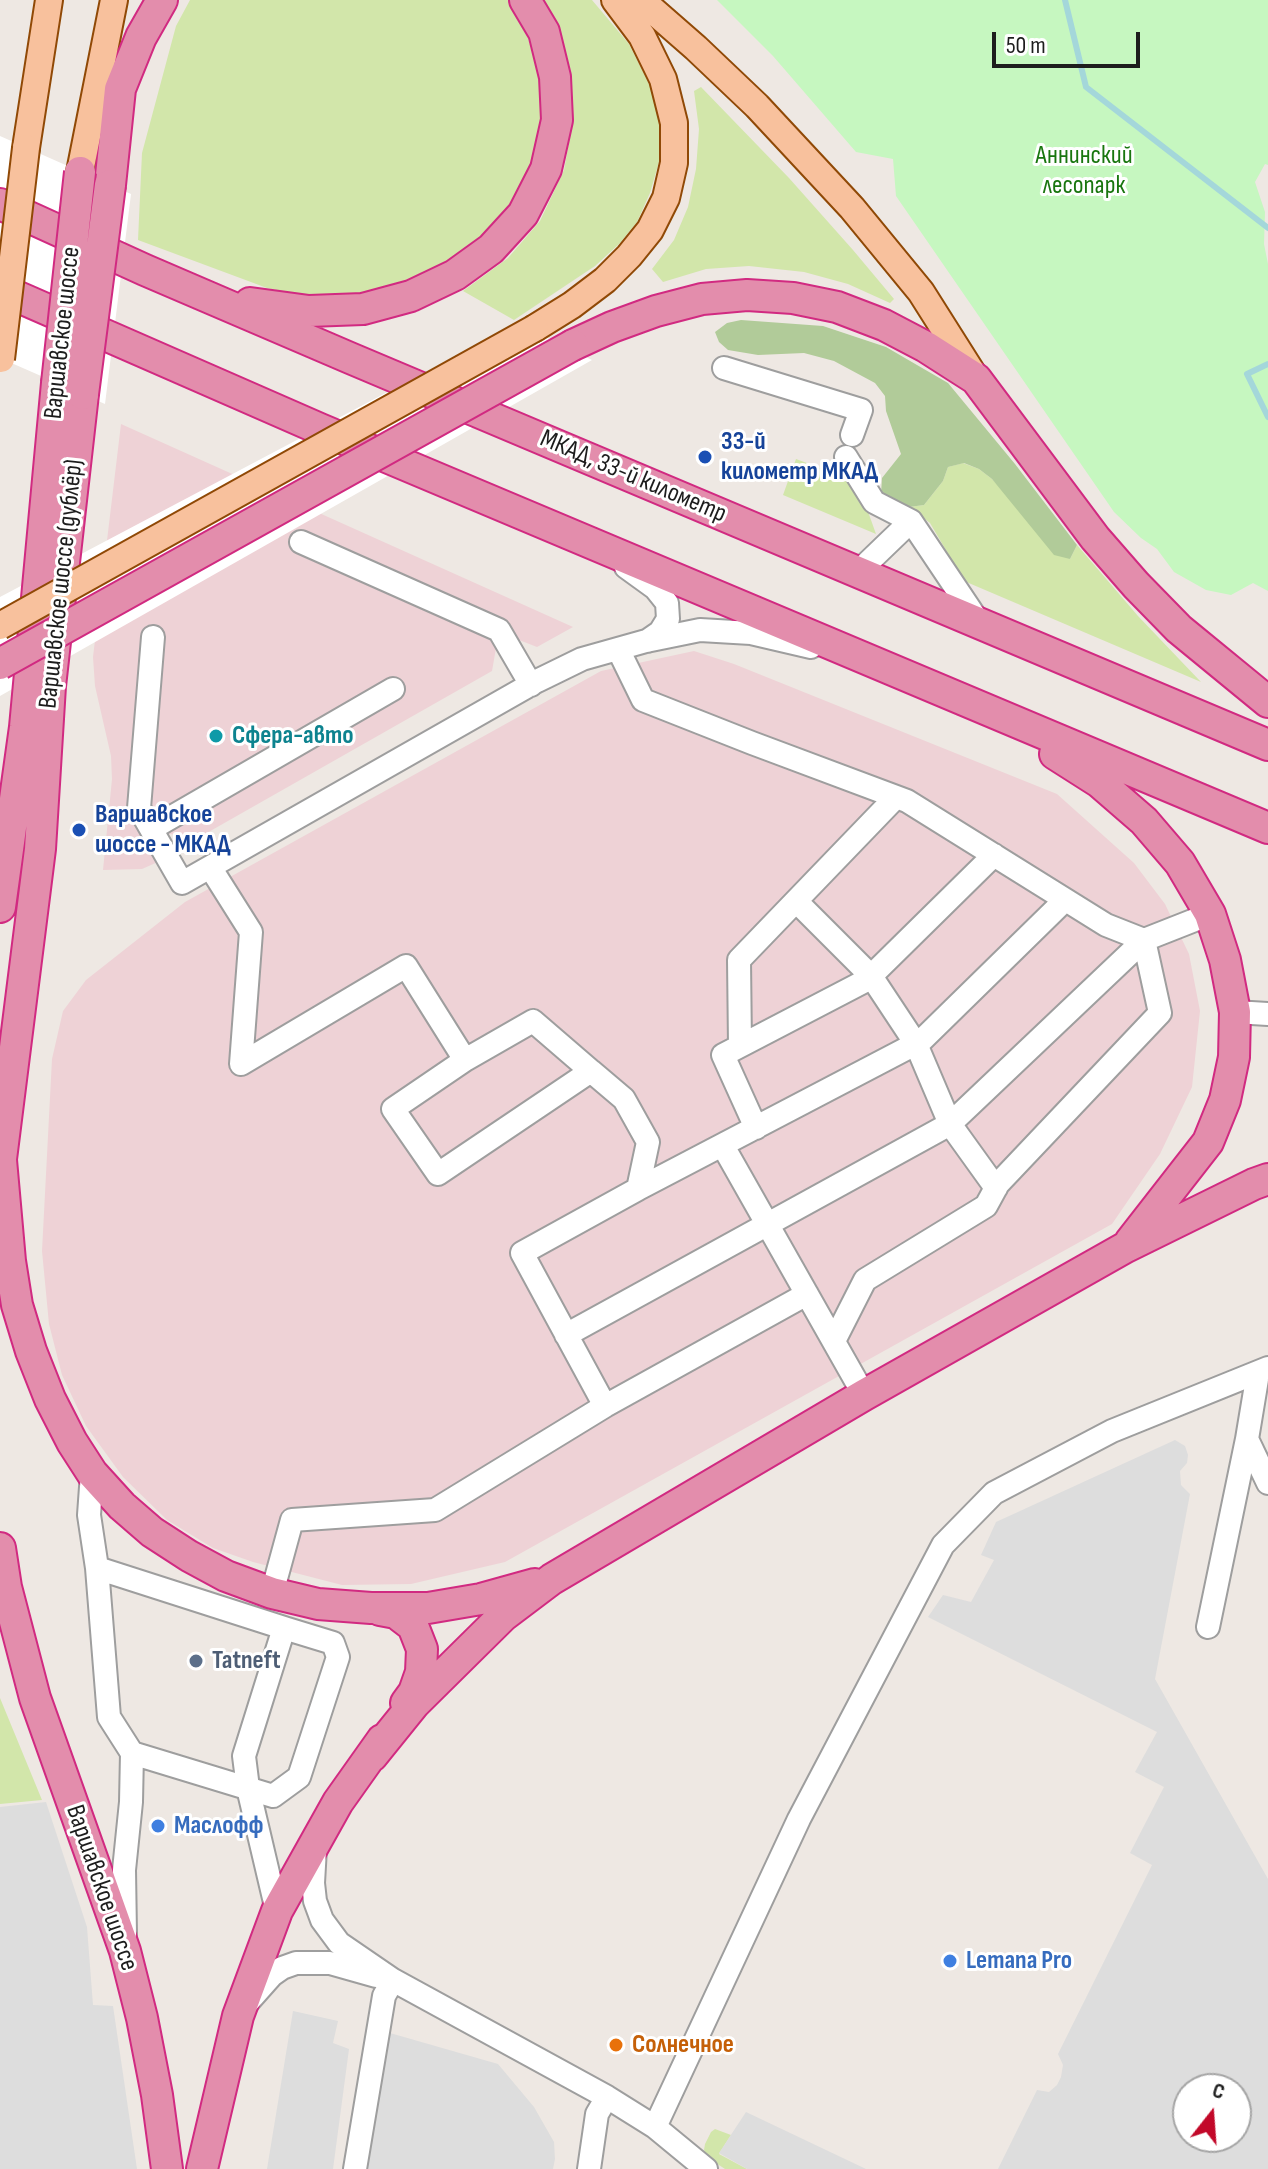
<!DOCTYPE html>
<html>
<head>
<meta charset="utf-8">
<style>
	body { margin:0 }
	#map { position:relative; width:1268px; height:2169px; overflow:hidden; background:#eee8e3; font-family:"Sofia Sans Condensed",sans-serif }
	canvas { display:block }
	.north { position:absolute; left:1172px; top:2073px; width:80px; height:80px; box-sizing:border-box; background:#fff; border:2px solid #a5a5a5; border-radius:50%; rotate:17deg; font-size:22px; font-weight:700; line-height:32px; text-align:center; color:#1d1d1d }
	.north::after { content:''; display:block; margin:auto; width:28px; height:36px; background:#c20829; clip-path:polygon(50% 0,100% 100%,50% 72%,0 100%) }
	.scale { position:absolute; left:992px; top:32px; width:148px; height:36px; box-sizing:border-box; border:4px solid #1d1d1d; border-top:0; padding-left:10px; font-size:24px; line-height:28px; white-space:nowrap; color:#1d1d1d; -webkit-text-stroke:6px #fff; paint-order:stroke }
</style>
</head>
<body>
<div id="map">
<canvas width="1268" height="2169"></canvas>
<div class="north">С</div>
<div class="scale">50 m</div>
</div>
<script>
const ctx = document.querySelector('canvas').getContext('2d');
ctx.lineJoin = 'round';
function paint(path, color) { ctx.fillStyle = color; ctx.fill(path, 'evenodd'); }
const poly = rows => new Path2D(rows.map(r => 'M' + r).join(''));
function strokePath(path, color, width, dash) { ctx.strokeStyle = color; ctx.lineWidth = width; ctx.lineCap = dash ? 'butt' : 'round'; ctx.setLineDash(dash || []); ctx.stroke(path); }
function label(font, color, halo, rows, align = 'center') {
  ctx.font = font + ' "Sofia Sans Condensed",sans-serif'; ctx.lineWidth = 6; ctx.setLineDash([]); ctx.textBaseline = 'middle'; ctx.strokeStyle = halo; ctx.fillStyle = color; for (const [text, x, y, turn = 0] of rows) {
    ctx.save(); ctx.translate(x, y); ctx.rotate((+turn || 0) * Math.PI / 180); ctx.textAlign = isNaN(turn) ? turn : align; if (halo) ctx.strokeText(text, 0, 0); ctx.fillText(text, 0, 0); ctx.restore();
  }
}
paint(poly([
	[121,424,573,627,537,647,514,638,506,642,496,648,492,671,198,838,170,834,151,844,160,861,142,869,103,870,112,779,111,756,95,686,93,657],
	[694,651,734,664,1057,794,1134,863,1165,904,1189,954,1200,1011,1192,1087,1160,1154,1112,1224,505,1562,411,1584,342,1585,253,1562,213,1548,167,1520,123,1477,86,1426,62,1375,49,1324,42,1251,52,1059,63,1011,86,980,185,902,601,671]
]), '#eed2d6');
paint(poly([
	[190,0,510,0,528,38,539,76,543,118,532,160,513,200,484,236,450,261,411,280,359,294,310,297,267,288,138,240,142,153,176,26],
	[544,0,592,0,629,44,650,86,660,126,659,162,650,193,637,222,619,244,595,266,514,320,463,291,508,258,540,221,564,170,573,120,571,72,559,27],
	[701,87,789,178,853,250,894,299,890,303,848,284,804,272,749,266,706,269,663,282,652,269,674,240,688,207,696,169,699,129,694,91],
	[796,459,847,478,866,506,876,534,783,495],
	[963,463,979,469,992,479,1070,559,1077,545,1138,616,1201,682,964,581,930,523,909,507,924,505,943,481,948,467],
	[0,1698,42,1800,0,1804],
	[715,2129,731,2135,719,2154,747,2169,725,2169,707,2157,704,2150,705,2144,711,2132]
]), '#d2e6aa');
paint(poly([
	[741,320,823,326,886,347,948,383,1015,464,1077,545,1070,559,1054,555,992,479,979,469,964,463,948,467,943,481,924,505,909,507,894,502,881,494,882,478,901,454,886,411,885,396,875,383,834,361,804,353,758,355,728,350,719,342,715,332,727,323]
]), '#b1cb99');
paint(poly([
	[717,0,1268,0,1268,165,1265,164,1255,182,1265,212,1264,244,1268,264,1268,591,1253,583,1231,595,1206,590,1174,572,1157,549,1141,538,1114,512,896,196,893,159,856,152,773,56]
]), '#c6f7c0');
paint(poly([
	[1175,1440,1185,1446,1188,1455,1187,1463,1180,1471,1181,1485,1190,1494,1155,1679,1268,1879,1268,2169,998,2169,1037,2090,1049,2092,1057,2085,1061,2077,1063,2065,1058,2054,1152,1865,1130,1853,1164,1787,1135,1772,1157,1732,928,1617,943,1595,971,1602,994,1560,981,1555,996,1522],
	[1188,2089,1236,2089,1236,2137,1188,2137],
	[46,1802,87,1927,93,2005,113,2006,137,2169,0,2169,0,1807],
	[293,2011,338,2021,333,2043,349,2049,333,2169,267,2169],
	[390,2033,498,2064,534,2107,554,2142,555,2159,553,2169,364,2169],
	[746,2112,866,2169,747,2169,719,2153]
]), '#ddd');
paint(poly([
	[0,136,131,194,105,404,0,358],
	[518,323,592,360,0,696,0,597]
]), '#fff');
strokePath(poly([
	[1065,0,1086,87,1268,228],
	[1268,364,1247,374,1268,417]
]), '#a4d7da', 6);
const minor = poly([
	[724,368,861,410,852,435],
	[846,457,874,502,911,521,980,624],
	[301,542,499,630,531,685],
	[626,567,655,588,667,603,668,619,660,632,647,641],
	[858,572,911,521],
	[153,637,139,808,182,883,537,681,582,659,646,641,700,630,751,633,811,647],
	[618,649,643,700,752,743,907,801,1106,925,1144,940,1210,914],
	[151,829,393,689],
	[210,867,251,932,241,1064,406,966,465,1060,393,1109,438,1174,591,1071,533,1021,465,1060],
	[796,901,871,976,916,1044,950,1124,996,1188],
	[1235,1012,1268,1014],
	[740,1046,739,960,896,797],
	[756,1128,723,1055,867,980,994,855],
	[723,1146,864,1395],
	[638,1189,921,1041,1065,900],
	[566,1335,950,1124,1144,940],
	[834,1341,865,1280,986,1206,998,1184,1160,1013,1144,940],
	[605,1406,807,1294],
	[1247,1439,1268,1483],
	[92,1473,89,1515,97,1568,109,1717,132,1753,131,1802,124,1870,125,1934],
	[97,1568,284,1628,244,1756,248,1788,277,1911],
	[272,1593,292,1520,435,1510,605,1406,522,1253,638,1189,648,1142,624,1099,591,1071],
	[1208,1627,1247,1439,1258,1373],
	[132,1753,273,1796,299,1777,338,1657,333,1643,284,1628],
	[315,1848,313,1883,315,1901,322,1920,339,1943,393,1980,607,2097,655,2127,706,2169],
	[248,2002,272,1975,282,1968,296,1963,330,1963,376,1976],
	[655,2127,799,1819,943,1545,994,1493,1112,1431,1268,1368],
	[355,2169,384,1996,393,1980],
	[589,2169,597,2114,607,2097]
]);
const major = poly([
	[641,0,696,48,757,106,852,208,921,292,976,379],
	[26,148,49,0],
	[80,172,114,0],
	[535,328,572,305,605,280,629,256,650,230,666,198,674,163,674,123,663,79,642,36,615,0]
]);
const highway = poly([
	[110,185,120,89,141,37,162,0],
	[0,204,145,270,350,358,1268,745],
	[0,289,320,429,1268,828],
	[250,303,309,311,363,309,411,296,455,275,491,249,523,214,546,169,557,120,555,77,544,32,525,0],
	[573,345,612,327,656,311,702,299,747,295,793,298,837,307,884,325,926,347,976,379,1095,538,1136,585,1179,629,1268,702],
	[1055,754,1099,782,1144,821,1180,863,1210,914,1225,960,1235,1012,1234,1057,1225,1100,1208,1142,1130,1242],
	[0,907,25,727,57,383],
	[1,1160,10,1261,17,1305,31,1351,50,1399,72,1442,92,1473,122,1506,152,1532,189,1556,226,1576,272,1593,318,1604,371,1608,428,1608,481,1599,535,1584],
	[0,1167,40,849,50,686,83,394],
	[0,1548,6,1587,35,1698,125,1951,142,2018,157,2095,167,2169],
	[380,1610,396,1613,413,1626,422,1649,421,1672,414,1692,406,1703],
	[372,1756,414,1704,503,1616,552,1579,864,1395,1126,1247,1254,1184,1268,1179],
	[202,2169,238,2016,277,1911,338,1802,382,1740]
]);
strokePath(minor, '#9e9e9e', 26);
strokePath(major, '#904906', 30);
strokePath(highway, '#d12a81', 34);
strokePath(minor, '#fff', 22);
strokePath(major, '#f8c19d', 26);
strokePath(highway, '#e38dac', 30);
const majorBridge = poly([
	[1,359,26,148],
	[0,626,535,328]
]);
const highwayBridge = poly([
	[57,383,80,172],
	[83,394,110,185],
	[0,664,573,345]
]);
strokePath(majorBridge, '#904906', 30, []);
strokePath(highwayBridge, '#d12a81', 34, []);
strokePath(majorBridge, '#f8c19d', 26);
strokePath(highwayBridge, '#e38dac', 30);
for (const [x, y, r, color] of [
	[705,457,8,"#1a4fb4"],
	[216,736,8,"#0f9aa8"],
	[79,830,8,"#1a4fb4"],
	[196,1661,8,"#5c6f8a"],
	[158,1826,8,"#3f7fe0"],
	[950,1961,8,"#3f7fe0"],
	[616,2045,8,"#e8710a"]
]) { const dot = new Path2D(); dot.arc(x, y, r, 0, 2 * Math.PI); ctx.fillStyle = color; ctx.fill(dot); strokePath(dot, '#fff', 3); }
label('26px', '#19760f', '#fff', [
	["Аннинский",1084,156],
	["лесопарк",1084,186]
]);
label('26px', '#1d1d1d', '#fff', [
	["Варшавское шоссе",63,333,-84],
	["МКАД, 33-й километр",633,477,23],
	["Варшавское шоссе (дублёр)",62,584,-84],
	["Варшавское шоссе",101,1888,71]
]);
label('bold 26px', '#164399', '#fff', [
	["33-й",721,442],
	["километр МКАД",721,472],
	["Варшавское",95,815],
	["шоссе - МКАД",95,845]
], 'left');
label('bold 26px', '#0d838f', '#fff', [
	["Сфера-авто",232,736]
], 'left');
label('bold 26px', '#4e5e75', '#fff', [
	["Tatneft",212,1661]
], 'left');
label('bold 26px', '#366cbe', '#fff', [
	["Маслофф",174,1826],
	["Lemana Pro",966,1961]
], 'left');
label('bold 26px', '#c56008', '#fff', [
	["Солнечное",632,2045]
], 'left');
</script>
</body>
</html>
